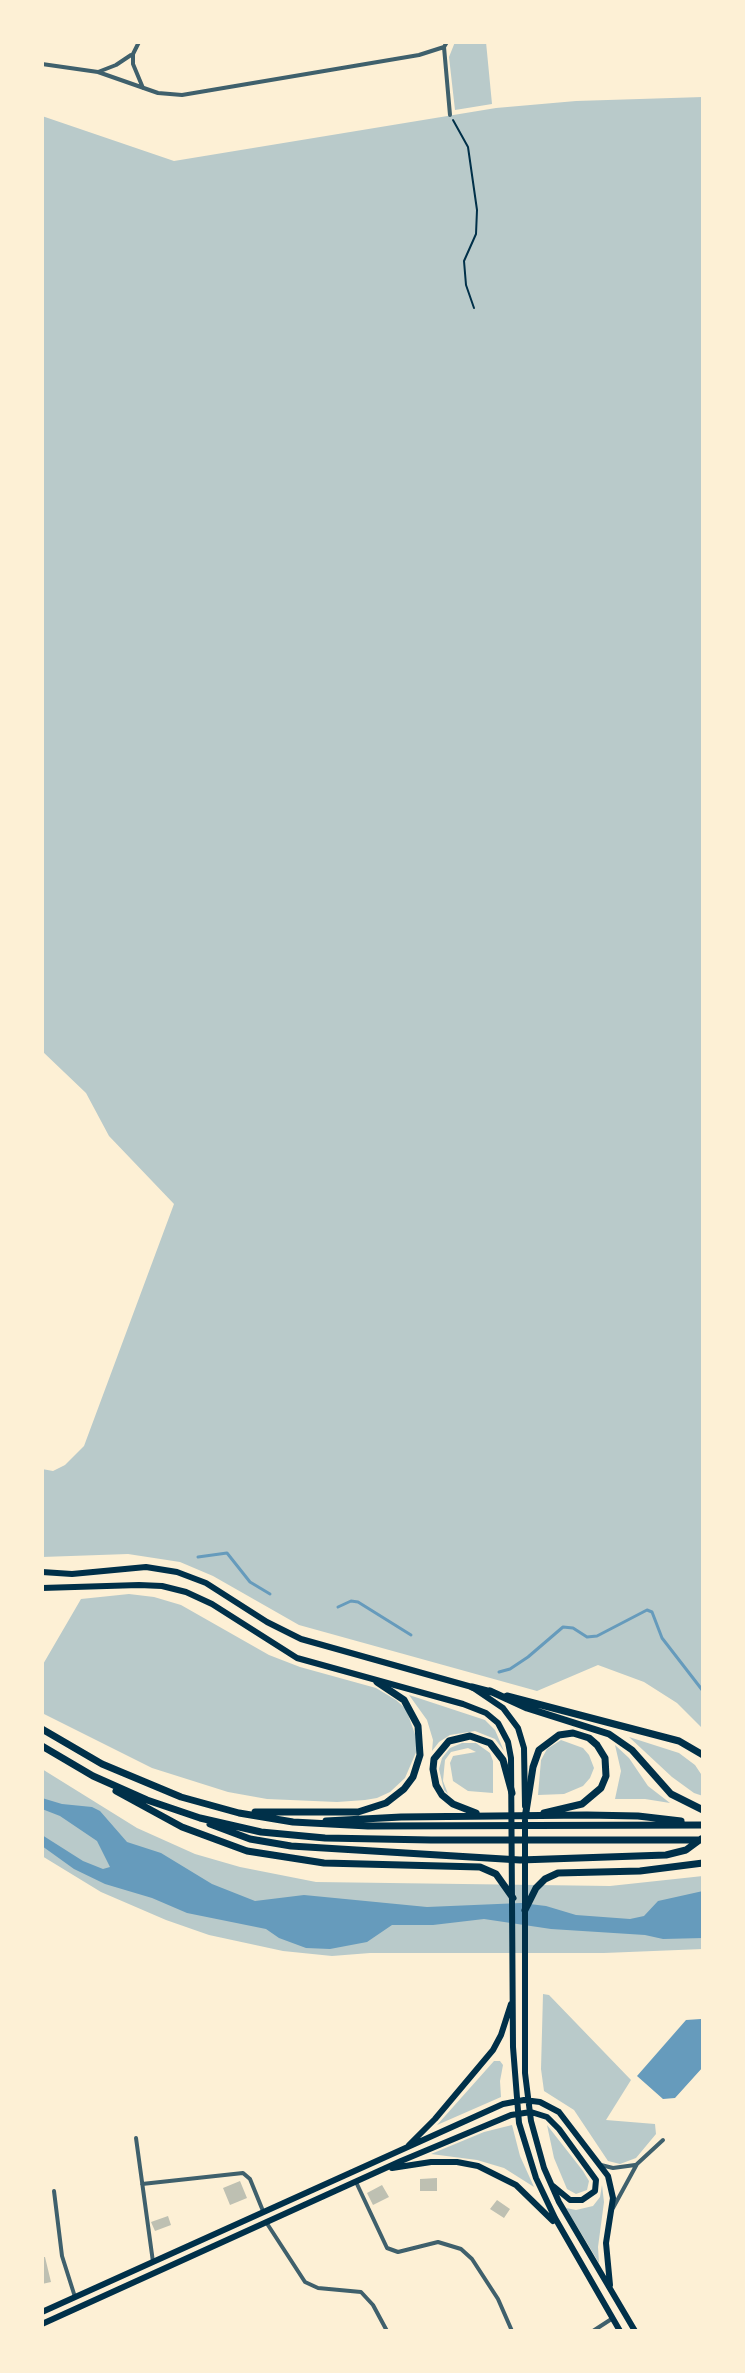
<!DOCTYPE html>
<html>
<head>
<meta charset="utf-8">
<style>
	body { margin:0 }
	#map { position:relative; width:745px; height:2373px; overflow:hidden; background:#fdf0d5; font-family:"Work Sans",sans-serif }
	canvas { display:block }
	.frame { position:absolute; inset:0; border:44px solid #fdf0d5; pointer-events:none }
</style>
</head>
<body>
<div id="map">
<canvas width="745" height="2373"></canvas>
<div class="frame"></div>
</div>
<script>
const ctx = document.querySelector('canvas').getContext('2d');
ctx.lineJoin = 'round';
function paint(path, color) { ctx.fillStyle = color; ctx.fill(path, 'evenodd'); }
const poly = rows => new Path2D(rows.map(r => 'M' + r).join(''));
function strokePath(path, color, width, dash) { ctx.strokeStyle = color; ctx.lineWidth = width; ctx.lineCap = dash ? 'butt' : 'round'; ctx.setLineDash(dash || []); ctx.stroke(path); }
paint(poly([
	[455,42,486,42,492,104,455,110,449,57],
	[703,97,703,1729,677,1703,644,1682,598,1665,537,1691,299,1625,213,1576,180,1562,128,1554,42,1557,42,1469,53,1471,65,1465,84,1446,174,1204,109,1136,86,1093,42,1051,42,116,174,161,496,108,576,101],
	[129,1594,154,1597,181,1605,269,1655,300,1667,376,1688,396,1700,406,1709,416,1737,417,1750,405,1778,390,1792,377,1798,365,1800,337,1802,267,1799,228,1792,152,1768,42,1713,42,1666,81,1599],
	[409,1695,485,1720,495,1730,504,1751,495,1739,475,1731,450,1735,439,1742,432,1751,433,1740,427,1720],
	[629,1737,679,1753,695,1765,703,1777,703,1796,694,1793,672,1777],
	[561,1740,583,1748,589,1755,594,1768,590,1778,583,1786,564,1794,538,1795,541,1760,547,1749],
	[462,1743,476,1743,490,1753,493,1761,493,1793,468,1791,453,1781,450,1763,453,1756,476,1752,468,1748,451,1752,445,1760,443,1781,448,1794,444,1790,439,1769,442,1758,450,1748],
	[615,1745,629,1758,648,1786,670,1803,645,1799,615,1799,621,1771],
	[42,1769,137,1828,195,1854,240,1867,316,1882,610,1886,703,1876,703,1949,604,1953,370,1953,332,1956,283,1951,209,1935,166,1920,101,1892,42,1856],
	[543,1994,549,1995,631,2080,606,2120,655,2124,656,2134,636,2158,620,2164,608,2161,574,2110,544,2091,541,2069],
	[494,2061,500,2061,503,2065,500,2081,501,2097,437,2125],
	[512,2125,520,2156,534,2187,504,2168,477,2160,431,2154,484,2132],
	[547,2125,583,2171,589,2181,587,2190,576,2194,567,2189,554,2158],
	[602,2185,604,2202,598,2247,599,2263,566,2208,576,2210,593,2206,600,2197]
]), '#b9caca');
paint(poly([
	[42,1798,62,1804,92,1807,100,1811,127,1842,161,1853,212,1884,255,1901,304,1895,427,1907,521,1903,546,1906,576,1915,630,1919,644,1916,658,1901,703,1891,703,1938,663,1939,645,1935,551,1929,484,1919,433,1925,392,1925,367,1942,330,1949,306,1948,279,1938,266,1929,187,1913,152,1898,105,1884,74,1869,42,1846,42,1835,83,1861,103,1869,110,1867,97,1841,60,1816,42,1809],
	[701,2019,703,2021,703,2067,675,2098,663,2099,637,2076,686,2020]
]), '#669bbc');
strokePath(poly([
	[198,1557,227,1553,250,1582,270,1594],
	[338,1607,351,1601,358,1602,411,1635],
	[499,1672,510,1669,528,1657,563,1627,573,1628,587,1637,597,1636,647,1610,652,1612,662,1638,703,1691]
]), '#669bbc', 3);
paint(poly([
	[437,2178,437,2191,420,2191,420,2179],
	[240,2181,247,2198,230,2205,223,2188],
	[382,2185,389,2197,373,2205,367,2193],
	[497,2200,510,2209,504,2218,490,2209],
	[168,2216,171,2225,155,2231,151,2222],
	[42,2257,45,2257,51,2282,42,2284]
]), '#bec0b2');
strokePath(poly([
	[453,120,468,147,477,210,476,234,464,261,466,285,474,308]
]), '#003049', 2);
strokePath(poly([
	[139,42,133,54,133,64,143,88],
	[444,47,450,115],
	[42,64,98,72,158,93,182,95,419,55,444,47,447,42],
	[98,72,116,65,131,55],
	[136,2138,153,2262],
	[601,2165,613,2168,635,2165],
	[356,2182,387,2248,398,2252,438,2242,461,2249,472,2259,498,2299,512,2331],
	[142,2184,243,2173,250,2179,263,2211],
	[54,2191,62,2256,75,2297],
	[613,2208,637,2164,663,2140],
	[266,2222,305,2282,318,2288,361,2292,373,2305,387,2331],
	[593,2331,613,2318]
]), '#3f606c', 4);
strokePath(poly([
	[42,1572,72,1574,146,1567,177,1572,206,1583,267,1622,301,1639,472,1687,503,1708,518,1728,524,1748,525,1806],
	[42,1588,139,1585,162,1586,186,1592,212,1604,297,1658,463,1704,486,1713,498,1723,508,1742,511,1758,513,2047,519,2123,536,2178,555,2218,620,2331],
	[525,1821,525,2073,531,2121,544,2168,559,2202,635,2331],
	[409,2145,435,2119,493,2050,501,2035,511,2004],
	[392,2168,431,2162,457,2162,478,2166,516,2185,553,2221],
	[42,2312,503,2104,524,2100,540,2102,559,2112,608,2176,613,2198,606,2243,610,2285],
	[42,2324,401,2161,511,2115,531,2112,547,2117,559,2129,596,2180,595,2191,582,2200,570,2200,553,2186]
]), '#003049', 6);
strokePath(poly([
	[472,1687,491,1692],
	[490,1691,527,1708,609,1734,632,1750,671,1794,703,1810],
	[507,1696,679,1741,703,1755],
	[42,1729,102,1764,181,1797,239,1813,293,1822,368,1826,703,1825],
	[42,1746,93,1776,147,1800,200,1818,261,1832,325,1838,431,1840,703,1840],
	[116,1791,182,1827,247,1851,324,1863,480,1867,496,1874,513,1898],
	[255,1812,358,1812,386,1803,404,1789,413,1777,420,1755,418,1726,404,1700,377,1682],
	[476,1813,453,1804,442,1795,436,1785,433,1769,434,1759,449,1741,470,1736,490,1743,503,1760,512,1793],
	[525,1818,533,1767,539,1750,559,1735,573,1733,589,1738,597,1745,605,1758,606,1776,601,1788,582,1804,544,1813],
	[326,1821,401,1817,587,1815,638,1816,681,1821],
	[210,1824,250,1839,291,1846,520,1860,666,1855,686,1850,701,1839],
	[525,1910,536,1888,545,1879,558,1873,640,1871,703,1863]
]), '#003049', 7);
</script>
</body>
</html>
